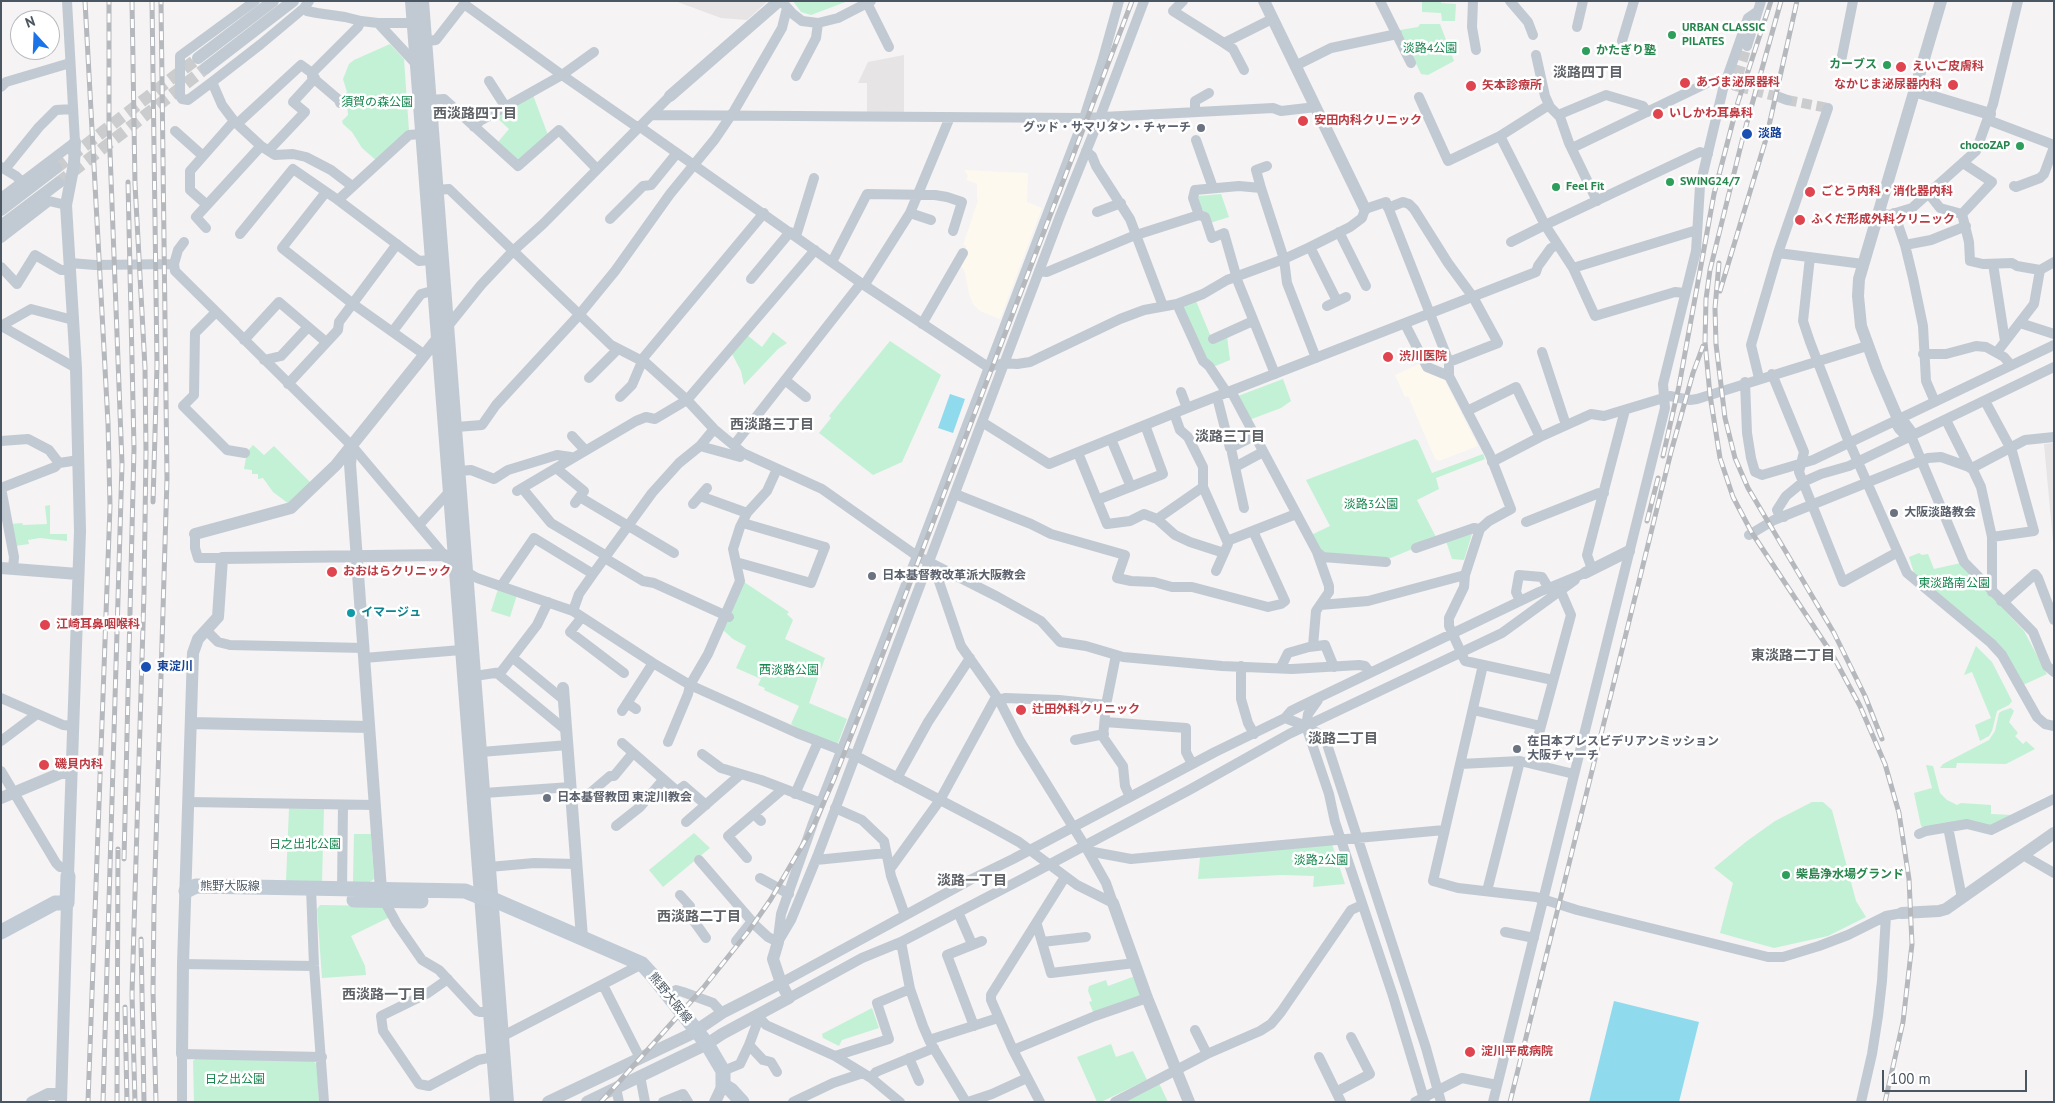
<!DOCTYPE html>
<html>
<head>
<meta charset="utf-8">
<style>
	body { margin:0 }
	#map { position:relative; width:2055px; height:1103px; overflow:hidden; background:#f5f3f3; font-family:"PT Sans",sans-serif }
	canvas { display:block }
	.frame { position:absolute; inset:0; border:2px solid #4a5661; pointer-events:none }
	.north { position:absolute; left:10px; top:10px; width:50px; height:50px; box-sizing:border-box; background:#fff; border:1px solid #b7bbc0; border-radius:50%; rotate:340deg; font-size:14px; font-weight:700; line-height:20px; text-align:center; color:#4a5661 }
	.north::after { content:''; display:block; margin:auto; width:18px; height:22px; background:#1a73e8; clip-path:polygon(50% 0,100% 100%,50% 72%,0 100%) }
	.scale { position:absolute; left:1882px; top:1070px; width:145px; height:22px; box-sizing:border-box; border:2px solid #4a5661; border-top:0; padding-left:6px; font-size:15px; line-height:18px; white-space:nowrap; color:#4a5661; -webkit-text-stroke:4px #fff; paint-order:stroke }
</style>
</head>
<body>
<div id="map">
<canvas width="2055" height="1103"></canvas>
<div class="frame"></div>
<div class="north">N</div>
<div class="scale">100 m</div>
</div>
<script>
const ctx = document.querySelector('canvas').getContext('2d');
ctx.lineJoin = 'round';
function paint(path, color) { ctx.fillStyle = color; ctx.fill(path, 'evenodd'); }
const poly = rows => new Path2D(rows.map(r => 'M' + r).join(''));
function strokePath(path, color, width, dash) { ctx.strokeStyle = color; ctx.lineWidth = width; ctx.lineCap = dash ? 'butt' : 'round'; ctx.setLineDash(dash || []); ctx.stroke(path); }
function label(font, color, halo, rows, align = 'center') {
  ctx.font = font + ' "PT Sans","Noto Sans JP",sans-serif'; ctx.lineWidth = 5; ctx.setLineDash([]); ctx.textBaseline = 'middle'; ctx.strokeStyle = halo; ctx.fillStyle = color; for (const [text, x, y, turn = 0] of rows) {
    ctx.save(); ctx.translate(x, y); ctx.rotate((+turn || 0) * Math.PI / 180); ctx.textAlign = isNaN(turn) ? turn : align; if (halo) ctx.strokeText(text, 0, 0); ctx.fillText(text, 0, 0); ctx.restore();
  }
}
paint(poly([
	[964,170,1028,173,1027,202,1042,208,1000,319,980,311,973,304,969,294,965,273,960,263,965,254,966,246,963,245,978,200,977,199,977,184,966,180,968,176],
	[1421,363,1443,377,1478,446,1439,461,1435,459,1408,396,1405,397,1395,375]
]), '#fdf9ef');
paint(poly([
	[675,1,768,1,747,20,721,18],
	[904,55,904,113,867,112,867,83,858,83,868,62],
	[2054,443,2054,552,2044,444]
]), '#e6e4e5');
paint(poly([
	[793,1,848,1,811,15,801,12],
	[1422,1,1441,1,1441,3,1456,4,1455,21,1442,21,1441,13,1422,12],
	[1420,24,1440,24,1454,61,1428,75,1421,74,1400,30,1418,27],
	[390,44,404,59,409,131,377,161,362,148,352,132,343,124,342,121,348,115,347,103,341,103,341,99,347,92,343,79,349,64,354,60],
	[533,95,548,135,520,159,517,159,498,142,509,129,495,116],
	[1221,194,1229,217,1210,223,1196,199,1198,196],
	[1196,301,1211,337,1227,336,1230,360,1213,367,1206,361,1183,306],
	[773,332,787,343,778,349,744,385,741,371,731,352,747,335,762,347],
	[890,341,941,375,902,462,873,475,819,433,831,418,829,416],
	[1283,379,1291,401,1281,408,1249,420,1238,396],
	[1415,439,1418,441,1432,473,1483,454,1485,459,1436,478,1439,489,1417,500,1437,539,1388,559,1321,552,1309,536,1330,526,1306,480],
	[253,445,264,455,274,446,311,483,289,504,273,492,263,478,258,479,258,474,252,474,252,470,244,469,247,452],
	[50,505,50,534,67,534,67,541,40,538,28,540,29,544,15,546,11,524,22,523,23,525,47,524,45,506],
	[1472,534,1464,560,1452,559,1446,541],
	[1919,553,1922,555,1928,554,1934,569,1961,563,2024,631,2047,674,2023,685,2011,663,1914,573,1909,557],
	[744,582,789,612,787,614,793,620,785,639,825,658,809,703,847,719,838,743,833,744,799,730,791,724,799,706,764,690,765,688,758,685,761,679,736,668,746,646,733,639,723,630],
	[498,589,517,595,510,617,491,611],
	[1976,646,1992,662,2012,701,2009,705,1997,711,1992,731,1989,736,1980,741,1975,725,1991,718,1972,672,1964,675],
	[2011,708,2014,711,2009,722,2018,733,2015,736,2023,744,2026,741,2035,749,2006,764,1957,763,1956,768,1940,768,1943,764,1989,740,1995,731,1999,713,2002,711],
	[1926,765,1933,766,1940,793,1947,800,1957,805,1961,803,1991,805,1991,814,2013,815,1989,827,1925,829,1921,826,1914,793,1932,788],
	[1812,802,1823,802,1832,810,1856,901,1866,917,1828,936,1774,948,1720,933,1733,883,1714,868,1747,841,1775,821],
	[289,808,324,809,322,882,286,881],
	[694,833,710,848,663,887,649,870],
	[354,834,371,834,374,879,370,882,353,882],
	[1332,844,1345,884,1313,887,1314,876,1282,875,1198,879,1200,858,1202,856],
	[320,905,380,906,385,909,390,917,351,936,365,966,366,975,322,978,317,909],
	[1135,976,1143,997,1094,1014,1089,1002,1092,1001,1088,991,1089,986,1106,980,1108,986],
	[872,1008,879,1028,842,1040,839,1046,823,1038,822,1034],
	[1111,1044,1116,1057,1133,1051,1147,1080,1101,1102,1097,1102,1077,1057],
	[196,1058,313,1061,317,1064,319,1102,194,1102,193,1061],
	[1159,1083,1168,1102,1123,1102]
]), '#c3f1d5');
paint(poly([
	[950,394,965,399,953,433,938,428],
	[1614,1001,1699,1022,1679,1102,1589,1102]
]), '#90daee');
strokePath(poly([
	[1739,87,1735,86,1747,46],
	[1739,87,1779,97],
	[1787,100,1828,108]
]), '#caccce', 10, [10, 5]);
strokePath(poly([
	[56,168,198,58],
	[58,183,206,68]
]), '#caccce', 12, [12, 6]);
strokePath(poly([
	[255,1,180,56,180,96,182,99,188,100,212,82,261,44,304,8,309,1],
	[1183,1,1173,11,1224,43,1272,19],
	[1380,1,1411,63],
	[1473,1,1472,27,1476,50],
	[1510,1,1528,22,1533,35],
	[867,3,889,47],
	[784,4,793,14,802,21,818,23,838,18,871,1],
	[304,8,307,11,317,13,345,17,361,21,378,23,413,23],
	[378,23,417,65],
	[1577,27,1583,1],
	[427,41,436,40,464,4,562,75,634,125,643,129,861,283,988,367,1004,363,1017,364,1030,362,1120,319,1144,310,1177,304,1203,294,1227,280,1284,259,1310,247,1350,227,1362,218,1365,209,1386,202,1449,362,1449,376,1490,455,1511,509,1489,521,1480,529,1465,575,1464,587,1449,618,1449,626,1465,661,1553,680],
	[1622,41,1634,1],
	[1224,43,1233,49,1244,70],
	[1747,46,1761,1],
	[1536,55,1545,96,1550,107,1560,117,1569,143,1597,201],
	[1841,61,1853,1],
	[1295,66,1331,48,1397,34],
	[312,73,358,27,361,21],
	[796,76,816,38,818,23],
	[489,81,505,106],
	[212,82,222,105,234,121,261,146,275,155,293,154,306,157,331,170,352,186],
	[1,87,6,82,70,63],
	[1419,97,1448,161,1500,136,1549,105],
	[1779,97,1787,100],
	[430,100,444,99,518,166,559,130,597,169],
	[1195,112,1195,101,1209,93],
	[653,115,1084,118,1273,108,1281,111,1316,107],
	[1558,115,1606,95,1643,106,1647,112],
	[1988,120,2054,145],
	[237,124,301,65,312,73,312,77,339,100,340,103],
	[474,127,480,121,562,75,594,52],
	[175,131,203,156],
	[1500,136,1545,225,1511,242],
	[1196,140,1213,188],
	[1572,148,1707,83],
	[269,150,305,112,293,102,315,78],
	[1086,151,1092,156,1096,166,1130,219,1163,306],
	[1,167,16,176,22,182],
	[5,169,39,127,56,110,73,109],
	[2014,186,2016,187,2040,178,2044,174,2054,147],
	[1261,188,1256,170,1267,166],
	[437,190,449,189,611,345,646,363,687,400,714,429,743,453,822,489,917,556,998,597,1041,621,1060,642,1086,646,1123,657,1222,666,1292,669,1359,665,1365,666,1370,673],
	[326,192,282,248,353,304,425,355],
	[1929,194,1940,208,1962,214,1969,242,1970,261,1983,264,2012,263,2017,266,2040,270],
	[1,198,75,142,67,1],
	[338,200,409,135,421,134],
	[207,205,261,146],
	[1388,208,1403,202,1409,204,1414,209,1448,263,1473,297,1498,343,1449,362],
	[1097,212,1121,203],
	[1878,212,1889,215,1912,208,1976,151,1993,104,2018,1],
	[910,213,931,220],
	[1894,213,1905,245,1913,278,1923,326,1926,381,1935,402],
	[1962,214,1992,182,1963,163],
	[1199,215,1205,217,1212,238,1224,233,1238,282,1275,374],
	[610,219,643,186,651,185,677,153],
	[206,228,196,217,207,205,190,190,190,171,234,121],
	[1339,232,1366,286],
	[240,234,293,169,338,200,419,261,430,260],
	[796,236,814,178],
	[1,238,49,201,66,205],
	[184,242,178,250,174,264,175,271,352,446,444,555],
	[1905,245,1931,240,1966,226],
	[1310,247,1337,301],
	[1778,253,1828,108],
	[1810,257,1803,321,1810,342,1846,435,1907,573,1991,643,2002,655,2037,717,2045,724,2054,726],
	[832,262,867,194,935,195,947,197,962,202,953,231],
	[70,263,95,265,174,264],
	[1993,264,2005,341],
	[1,267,17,284,35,255,61,270,70,270],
	[1573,268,1697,230],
	[1039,271,1047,272,1133,236,1199,215,1193,198,1195,190,1239,186,1261,188,1284,259,1287,283,1316,358],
	[751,279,790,232],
	[865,284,910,213,950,117],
	[1685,293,1675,292,1595,316,1573,268,1545,225,1700,152,1708,154],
	[1177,304,1203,361,1209,366,1227,393],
	[1327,306,1346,297],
	[216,312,195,333,194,395,183,406,227,450,245,453],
	[2020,323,2054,334],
	[922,324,963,253],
	[1405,324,1427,367,1449,376],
	[1,326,31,309,73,320],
	[448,326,481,285,513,251,543,224,670,96],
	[3,327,76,368],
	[393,331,421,294,432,291],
	[1213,339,1253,321],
	[244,340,279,302,326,342],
	[1542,352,1566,425],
	[1997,352,2034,304,2040,270,2054,262],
	[1923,354,1946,354,1976,346,1986,347,2004,357,2011,365],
	[264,360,281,356,308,327],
	[1772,374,1804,452,1799,472,1843,582,1896,553],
	[589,378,617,350],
	[1759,378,1751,345,1778,253,1863,264],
	[785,380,806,397],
	[1745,382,1747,433,1751,458,1755,472,1762,475,1813,460,2054,345],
	[288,384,338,330,339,322,397,244],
	[1231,391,1317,552,1329,586,1329,592,1316,611,1313,646],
	[1181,392,1187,408],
	[620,397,632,385,644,357,764,213],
	[1217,397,1230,448,1254,436],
	[1985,401,2012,451,2034,531,1992,537],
	[1467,411,1516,387,1540,437],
	[1946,420,1970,468],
	[982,422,1049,464,1187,408,1536,272,1538,266,1551,248,1558,245],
	[456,427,482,425,496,405,579,315,615,271,670,194,715,139,734,111,782,28,787,8],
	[572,436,585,450],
	[1911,436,1906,436,1899,429,1896,424,1898,419,1903,420,1912,432,1911,436,1964,562,2033,632,2047,666,2054,672],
	[1111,439,1131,487],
	[1,441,28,439,49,450,59,463],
	[734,445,861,283],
	[700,446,740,457,743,453],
	[1078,453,1107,524,1130,521,1144,514,1157,519,1175,535,1190,542,1224,553],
	[1232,453,1235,467],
	[1492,462,1540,437,1591,414,1604,416,1670,396,1690,400,1697,399,1867,346],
	[556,468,584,491,575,503],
	[1972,468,1981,487,1992,537,1992,592],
	[460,471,471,470,494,479,508,470,557,455,571,457],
	[1203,487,1227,541],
	[522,488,551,523,605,555,608,560,643,581,654,583,729,617],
	[517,491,636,421,646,417,655,419,687,400,815,250],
	[955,494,1031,524,1051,534,1125,555,1117,578,1131,581,1154,582,1172,587,1192,587,1268,607,1281,604,1285,601,1253,531],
	[582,496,583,499,674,553],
	[700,496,747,513],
	[1097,500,1163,474,1145,425],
	[693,504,707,488],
	[1244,508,1235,467,1263,452],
	[1784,517,1780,516,1777,510,1786,496,1803,482,1821,474,1849,466,2054,367],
	[1157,519,1203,487,1203,467,1188,437,1180,430,1174,413],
	[1526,522,1599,493,1604,493],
	[419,525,449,492],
	[195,534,195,548,198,558,222,558],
	[1749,535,1774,520,1928,458,1941,457,1972,468,2025,440,2054,437],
	[1416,548,1474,528,1480,529],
	[1317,552,1323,557,1386,562],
	[736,562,811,583,825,547,743,523],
	[933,564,961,646,999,700,1020,741,1088,851,1106,883,1113,903],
	[13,569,14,557,1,488,55,467,59,463,79,460],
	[1592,569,1587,555,1625,410],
	[463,570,477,578,573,611,653,663,690,685,797,733,856,756,990,826,1019,842,1077,885,1113,903],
	[1216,571,1228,544,1227,541,1296,514],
	[501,586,534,538,593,574],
	[1520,601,1516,592,1519,575,1542,577,1548,587],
	[2001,601,2007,599,2035,574,2038,578,2054,620],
	[1320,605,1368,601,1465,575],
	[573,611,579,594,593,574,652,493,679,463,700,446,714,429],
	[582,617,570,632,624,673],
	[207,631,218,642,230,645,364,648],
	[1116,655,1106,705,1103,737,1123,766,1125,786,1130,797],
	[364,658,461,650],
	[513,658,564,700],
	[1483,665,1433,881,1458,888,1536,897,1577,910,1768,957,1783,957,1819,946,1848,935,1886,916],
	[1241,666,1241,699,1248,723,1254,734],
	[1281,667,1288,653,1309,647,1325,645,1334,667],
	[498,674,567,731],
	[475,676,501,672,537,625,548,602],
	[1,698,63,725,73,726],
	[999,700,1005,698,1059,700,1106,705],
	[1318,700,1308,714,1306,726,1329,794,1335,822,1393,996,1425,1102],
	[627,703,636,709],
	[1473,710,1541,726],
	[622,711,653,663],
	[1285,718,1306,726,1325,738,1426,1048,1441,1102],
	[1105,722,1186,728,1186,752,1192,764],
	[1075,740,1104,734],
	[1,741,37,714],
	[668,742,688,694,690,685,708,654,740,581,733,549,740,527,747,513,767,491,777,469],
	[622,743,677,791,684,786,706,805],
	[481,752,568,745],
	[702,754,721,768,761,780,821,803],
	[1531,763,1571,615,1559,587],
	[1460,764,1520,761,1574,774],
	[1,771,56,863,60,867,69,868],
	[897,778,928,722,970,658],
	[484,793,571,787],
	[589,794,610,776,614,776,633,753],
	[795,794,818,742],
	[189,802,375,805],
	[835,808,862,820,884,841,891,876,905,915],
	[754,814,761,821],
	[686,822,741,774],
	[616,826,640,807,663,780],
	[1948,827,1962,898],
	[1919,834,1926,831,1967,824,1991,830,2054,799],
	[1088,851,1131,859,1444,830],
	[2025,854,2028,858,2054,873],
	[747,858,728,836,783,789],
	[699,860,756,926,768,937,778,942],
	[816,860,886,853],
	[489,867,534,863,577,864],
	[890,869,940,800,996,697],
	[760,878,789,894],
	[311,888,314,966,324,1102],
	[342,889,343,805],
	[1487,891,1520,761],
	[680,895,690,906,686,910,706,938],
	[386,900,386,904,397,924,422,960,439,970,477,1011,480,1012,490,1012],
	[958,912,972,944],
	[1037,925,1051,973,1135,963],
	[1505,932,1534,938],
	[778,938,781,914,813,823,917,556,1084,118,1102,62,1119,1],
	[736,941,752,921],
	[778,942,791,920,817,857,1060,216,1100,117,1144,1],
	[901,942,910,989,923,1026,930,1042,966,1102],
	[1042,942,1086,937],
	[183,964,314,966],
	[448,979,428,993,381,1016,383,1031,419,1084,429,1086,478,1060,493,1057],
	[781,983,970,880,1013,859,1215,752,1285,718,1291,711,1301,706,1539,592,1585,573],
	[603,985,640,1058],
	[669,994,676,990,683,992,713,1003,722,1013],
	[789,998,862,958,901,942,1024,878,1191,789,1289,734,1502,633,1575,580],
	[757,1015,766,1025,835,1056,871,1078,900,1102],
	[757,1015,756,1026,749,1045,763,1060,771,1062,777,1072],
	[974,1026,947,955,982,941],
	[1195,1030,1207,1054],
	[503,1036,642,964],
	[929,1040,998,1018],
	[1013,1050,1095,1016,1147,998],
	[835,1056,889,1039,877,1003,910,989],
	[1319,1057,1341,1102],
	[909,1058,919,1081],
	[723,1071,740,1064,749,1045],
	[640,1076,645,1102],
	[871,1078,876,1072,934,1048],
	[616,1088,619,1102],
	[1336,1092,1370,1074,1351,1037],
	[182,1102,182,1054,322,1057],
	[663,1102,683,1094,688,1102],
	[793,1102,833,1083,863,1073],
	[968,1102,992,1094,1027,1078],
	[1040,1102,1013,1050,991,1000,991,995,1065,877],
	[1115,1102,1207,1054,1260,1031,1271,1024,1281,1012,1351,910,1362,905],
	[1415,1102,1462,1078,1497,1085],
	[1493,1102,1665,408,1663,384,1696,251,1700,186,1723,89,1748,18,1758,11],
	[1861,1102,1872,1054,1878,1016,1882,981,1886,916,1902,913]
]), '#c1cad2', 10);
strokePath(poly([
	[411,1,496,1102],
	[423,1,508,1102],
	[1264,1,1365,209],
	[198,58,273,1],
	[206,68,293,1],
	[1914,91,1990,114],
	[670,96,779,1],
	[1,210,56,168],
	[1,226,58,183],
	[1898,419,1877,370,1861,326,1858,296,1859,279,1941,1],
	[352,446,350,464,381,890,385,898],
	[195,534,291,508,336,465,438,338],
	[1,568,78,574],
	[1585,573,1629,551],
	[563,688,582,938],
	[191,723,369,727],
	[1,798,61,773,71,773],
	[68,876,80,531,76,368,66,205,74,164,75,142],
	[1113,903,1147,998,1189,1102],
	[1902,913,1939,911,1946,909,2054,833],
	[182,1054,183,964,193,653,198,639,218,617,222,558,444,555,454,563],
	[32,1102,48,1094,61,1094],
	[61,1102,67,903],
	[548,1102,691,1034,722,1013,781,983],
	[587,1102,707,1044,722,1034,789,998,781,983,773,959,778,942],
	[715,1102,723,1085]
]), '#c1cad2', 12);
strokePath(poly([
	[186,891,196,886,465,891,480,897,492,899,642,964,653,976,707,1044,723,1071,723,1085,731,1090,742,1102],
	[354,900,421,901],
	[1,932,55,903,67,903,68,876]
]), '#c1cbd6', 15);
const rail = poly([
	[85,1,108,423,110,506,88,1102],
	[132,1,135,184,145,368,146,452,144,592,132,994,135,1102],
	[152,1,157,365,153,502],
	[1781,1,1744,133,1710,270,1706,299,1705,342,1710,395,1720,458,1733,497,1752,533,1832,654,1860,706,1885,764,1899,813,1909,879,1912,944,1903,1022,1885,1102],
	[1719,263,1715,308,1716,344,1725,418,1735,458,1748,488,1834,633,1865,696,1882,739],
	[1720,291,1766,139,1797,1],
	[1663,456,1679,386,1714,194,1738,102,1771,1],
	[1647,521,1658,478],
	[124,859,134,448,128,182],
	[141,939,144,1102],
	[125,1007,127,1102],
	[103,1102,122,464,109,126,109,1],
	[117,1102,118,849],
	[156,1102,153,991,154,907,167,478,161,1],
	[601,1102,703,988,748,932,771,899,813,827,834,779,871,685,1132,1],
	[1510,1102,1671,452,1693,373,1703,346]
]);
strokePath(rail, '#b5b8bd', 5);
strokePath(rail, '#fff', 3, [9]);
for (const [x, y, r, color] of [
	[1672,35,5,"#2e9e5b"],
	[1586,51,5,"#2e9e5b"],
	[1887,65,5,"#2e9e5b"],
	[1901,67,6,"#e0444e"],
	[1685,83,6,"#e0444e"],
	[1953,85,6,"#e0444e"],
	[1471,86,6,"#e0444e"],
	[1658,114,6,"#e0444e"],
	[1303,121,6,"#e0444e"],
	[1201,128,5,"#6b7280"],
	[1747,134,6,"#1a4fb4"],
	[2020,146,5,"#2e9e5b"],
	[1670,182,5,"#2e9e5b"],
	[1556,187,5,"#2e9e5b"],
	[1810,192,6,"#e0444e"],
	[1800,220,6,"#e0444e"],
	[1388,357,6,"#e0444e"],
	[1894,513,5,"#6b7280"],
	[332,572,6,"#e0444e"],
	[872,576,5,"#6b7280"],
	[351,613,5,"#0f9aa8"],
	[45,625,6,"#e0444e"],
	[146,667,6,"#1a4fb4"],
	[1021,710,6,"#e0444e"],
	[1517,749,5,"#6b7280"],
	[44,765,6,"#e0444e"],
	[547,798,5,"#6b7280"],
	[1786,875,5,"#2e9e5b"],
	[1470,1052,6,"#e0444e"]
]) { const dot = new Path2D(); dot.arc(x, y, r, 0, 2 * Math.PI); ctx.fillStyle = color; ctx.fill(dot); strokePath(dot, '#fff', 2); }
label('bold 12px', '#27864d', '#fff', [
	["URBAN CLASSIC",1682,28],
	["PILATES",1682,42],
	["かたぎり塾",1596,51],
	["カーブス",1877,65,"right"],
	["chocoZAP",2010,146,"right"],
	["SWING24/7",1680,182],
	["Feel Fit",1566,187],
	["柴島浄水場グランド",1796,875]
], 'left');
label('12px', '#17864f', '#fff', [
	["淡路4公園",1430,49],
	["須賀の森公園",377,103],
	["淡路3公園",1371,505],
	["東淡路南公園",1954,584],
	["西淡路公園",789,671],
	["日之出北公園",305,845],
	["淡路2公園",1321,861],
	["日之出公園",235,1080]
]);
label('bold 12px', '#be3a42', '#fff', [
	["えいご皮膚科",1912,67],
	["あづま泌尿器科",1696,83],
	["なかじま泌尿器内科",1942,85,"right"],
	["矢本診療所",1482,86],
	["いしかわ耳鼻科",1669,114],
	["安田内科クリニック",1314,121],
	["ごとう内科・消化器内科",1821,192],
	["ふくだ形成外科クリニック",1811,220],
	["渋川医院",1399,357],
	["おおはらクリニック",343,572],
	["江崎耳鼻咽喉科",56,625],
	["辻田外科クリニック",1032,710],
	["磯貝内科",55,765],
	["淀川平成病院",1481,1052]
], 'left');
label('bold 12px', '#5b616d', '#fff', [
	["グッド・サマリタン・チャーチ",1191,128,"right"],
	["大阪淡路教会",1904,513],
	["日本基督教改革派大阪教会",882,576],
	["在日本プレスビデリアンミッション",1527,742],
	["大阪チャーチ",1527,756],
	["日本基督教団 東淀川教会",557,798]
], 'left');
label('bold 12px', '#164399', '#fff', [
	["淡路",1758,134],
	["東淀川",157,667]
], 'left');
label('bold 12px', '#0d838f', '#fff', [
	["イマージュ",361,613]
], 'left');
label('12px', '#4a5661', '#fff', [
	["熊野大阪線",230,887],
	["熊野大阪線",670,998,51]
]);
label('bold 14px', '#5f6368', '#fff', [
	["淡路四丁目",1588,73],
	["西淡路四丁目",475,114],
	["西淡路三丁目",772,425],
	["淡路三丁目",1230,437],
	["東淡路二丁目",1793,656],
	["淡路二丁目",1343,739],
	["淡路一丁目",972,881],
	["西淡路二丁目",699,917],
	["西淡路一丁目",384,995]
]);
</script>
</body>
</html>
